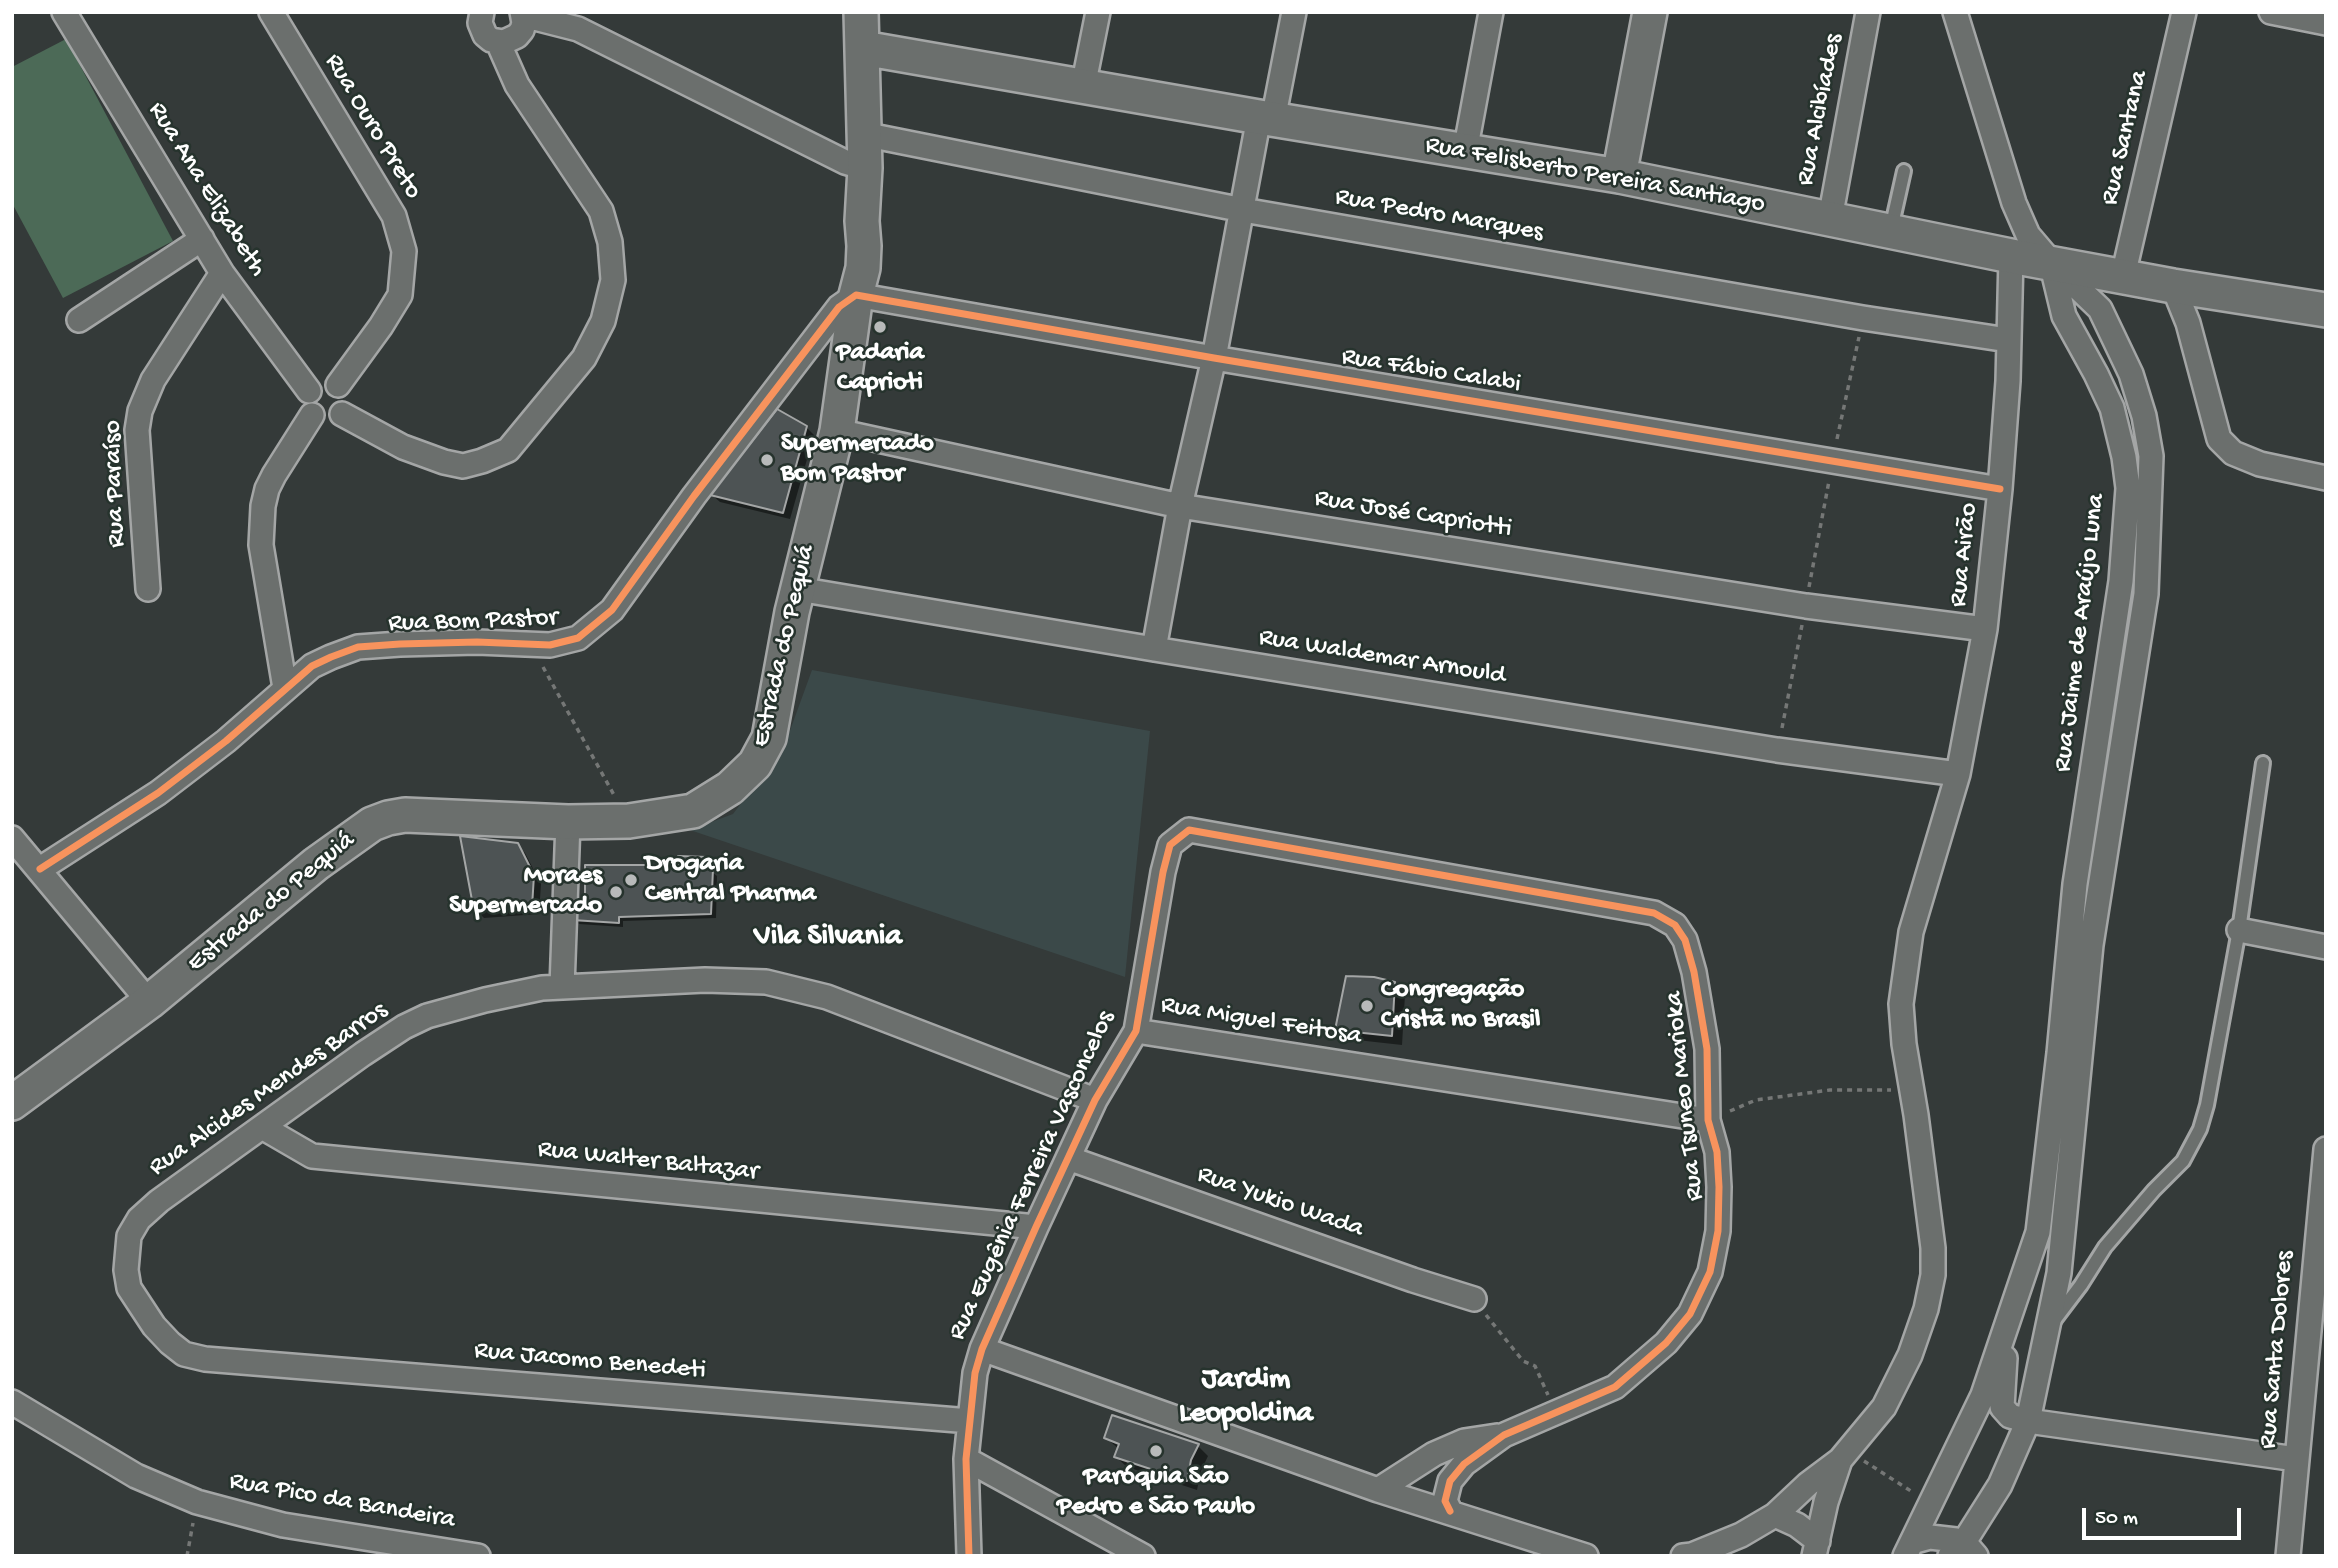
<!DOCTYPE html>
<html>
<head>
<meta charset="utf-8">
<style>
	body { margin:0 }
	#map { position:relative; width:2338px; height:1568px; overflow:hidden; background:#343a39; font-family:"Gochi Hand",sans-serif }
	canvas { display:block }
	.frame { position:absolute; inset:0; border:14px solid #fff; pointer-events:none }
	.scale { position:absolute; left:2082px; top:1508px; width:159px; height:32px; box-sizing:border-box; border:4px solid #fff; border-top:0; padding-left:9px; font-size:21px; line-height:24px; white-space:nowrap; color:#fff; -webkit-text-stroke:5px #26332d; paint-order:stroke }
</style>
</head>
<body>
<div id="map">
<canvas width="2338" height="1568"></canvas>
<div class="frame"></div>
<div class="scale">50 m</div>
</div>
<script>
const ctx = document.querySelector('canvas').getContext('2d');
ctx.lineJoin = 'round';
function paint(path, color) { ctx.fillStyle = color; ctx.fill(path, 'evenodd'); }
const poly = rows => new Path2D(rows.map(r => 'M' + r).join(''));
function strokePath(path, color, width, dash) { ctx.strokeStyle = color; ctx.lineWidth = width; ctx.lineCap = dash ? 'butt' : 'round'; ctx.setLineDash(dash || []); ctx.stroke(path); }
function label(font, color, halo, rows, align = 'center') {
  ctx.font = font + ' "Gochi Hand",sans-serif'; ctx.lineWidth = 5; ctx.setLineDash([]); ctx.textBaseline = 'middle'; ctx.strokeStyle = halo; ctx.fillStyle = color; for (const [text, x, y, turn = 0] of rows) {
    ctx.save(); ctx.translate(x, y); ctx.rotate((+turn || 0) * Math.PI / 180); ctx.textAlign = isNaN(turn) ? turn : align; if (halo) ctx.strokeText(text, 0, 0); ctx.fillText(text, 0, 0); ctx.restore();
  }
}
paint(poly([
	[812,670,1150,731,1125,977,690,830,733,814,784,747]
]), '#3b4949');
paint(poly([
	[66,39,173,241,63,298,12,203,12,67]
]), '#4c6a57');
paint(poly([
	[806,427,814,435,790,519,720,502,712,495],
	[517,845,525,853,541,884,539,914,484,918,476,910],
	[706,858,711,863,711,871,717,876,716,918,623,921,623,927,579,924,574,919,587,902],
	[1394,984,1405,995,1402,1045,1348,1039,1337,1029],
	[1106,1438,1198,1446,1208,1456,1201,1471,1197,1490,1127,1467,1116,1457,1119,1449]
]), '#0007');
const building = poly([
	[777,409,807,426,783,513,710,495,777,409],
	[460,836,518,843,534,875,532,907,474,911,460,836],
	[678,856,707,857,707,869,713,869,711,914,619,917,619,923,572,920,574,900,585,900,585,865,678,865,678,856],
	[1346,976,1374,977,1395,982,1392,1036,1335,1030,1346,976],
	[1112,1415,1199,1444,1191,1460,1187,1481,1114,1457,1119,1444,1104,1438,1112,1415]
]);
paint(building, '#4d5354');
strokePath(building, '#a4a6a6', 2);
const lane = poly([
	[1891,229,1904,171],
	[2053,1322,2081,1285,2105,1247,2154,1190,2183,1161,2200,1129,2207,1105,2239,930,2263,763]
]);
const street = poly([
	[64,12,222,273,309,391],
	[271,12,394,216,404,251,400,295,381,326,338,385],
	[482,12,480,23,485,35,491,40,504,42,517,36,522,30,524,23,522,12],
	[2271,12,2326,23],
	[523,15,578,29,845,162,865,168],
	[1083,87,1098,12],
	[1273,120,1294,12],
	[863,134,1243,210,1863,318,2008,340],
	[1465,152,1491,12],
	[1830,219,1868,12],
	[2123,276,2184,12],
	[2173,286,2188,323,2219,439,2233,453,2260,464,2326,478],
	[79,320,202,239],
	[342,414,403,447,444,462,463,466,482,461,508,450,584,358,603,321,613,280,610,242,601,211,517,85,498,42],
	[837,431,1180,506,1806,606,1985,629],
	[148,589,137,430,140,411,153,380,222,273],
	[798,589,1154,649,1777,750,1958,774],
	[1154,649,1180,506,1214,358,1259,117],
	[285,688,261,545,263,506,267,489,274,475,312,415],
	[12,838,149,1002],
	[40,869,158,793,226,741,312,666,331,657,358,647,400,644,477,642,550,645,578,638,612,610,694,496,839,307,856,295,1214,358,2000,489],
	[2239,930,2326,947],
	[562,987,568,822],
	[1136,1031,1708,1120],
	[262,1127,312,1156,1036,1227],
	[1068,1158,1413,1280,1474,1299],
	[982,1349,1378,1490,1586,1556],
	[2005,1358,2002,1407,2010,1416,2028,1421,2296,1459],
	[12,1402,136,1476,197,1502,283,1525,478,1556],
	[970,1421,205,1359,184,1354,170,1343,154,1326,129,1288,126,1270,129,1236,139,1219,159,1201,363,1054,404,1027,427,1016,485,1000,542,988,705,980,766,982,827,997,1095,1100],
	[966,1459,1143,1556],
	[1378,1490,1434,1454,1464,1441,1497,1436],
	[1775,1515,1797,1525,1818,1541],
	[1912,1542,1930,1537,1956,1540,1964,1542,1976,1556],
	[969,1556,966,1459,975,1373,982,1349,1036,1227,1095,1100,1136,1031,1163,872,1170,845,1189,830,1654,913,1675,925,1685,940,1694,972,1707,1049,1708,1120,1717,1152,1719,1187,1718,1231,1710,1272,1690,1314,1666,1343,1615,1387,1504,1435,1464,1464,1450,1481,1445,1501,1450,1511],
	[1683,1556,1692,1555,1741,1535,1775,1515,1808,1484,1840,1460,1884,1407,1910,1355,1926,1309,1933,1275,1933,1248,1916,1115,1904,1044,1901,1004,1911,932,1958,774,1985,629,2000,489,2008,381,2011,256],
	[1814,1556,1826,1502,1840,1460],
	[1905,1556,1983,1395,2038,1232,2059,1053,2075,884,2121,581,2128,488,2124,457,2112,408,2096,374,2064,316,2051,262],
	[1950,1556,1964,1542,2000,1485,2028,1421,2059,1273,2091,945,2146,594,2151,456,2144,416,2131,374,2100,309,2051,262,2028,235,2014,203,1955,12],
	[2288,1556,2326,1149]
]);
const secondary = poly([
	[863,48,1259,117,1619,176,2011,256,2173,286,2326,310],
	[1619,176,1650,12],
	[12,1103,149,1002,316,864,372,824,388,818,405,815,568,822,629,821,693,811,730,788,755,764,769,738,792,612,837,431,856,295,863,268,864,246,862,221,865,168,861,12]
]);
strokePath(lane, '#a4a6a6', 18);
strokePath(street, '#a4a6a6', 28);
strokePath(secondary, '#a4a6a6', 38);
strokePath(poly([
	[1837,439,1859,337],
	[1809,587,1829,481],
	[543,667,614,795],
	[1782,728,1802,625],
	[1730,1111,1756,1100,1830,1090,1891,1090],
	[1486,1315,1523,1361,1535,1366,1548,1395],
	[1864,1461,1914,1493],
	[187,1556,193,1523]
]), '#757776', 3.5, [5, 5]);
strokePath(lane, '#6b6f6d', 12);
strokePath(street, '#6b6f6d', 23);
strokePath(secondary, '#6b6f6d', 33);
strokePath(poly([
	[40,869,158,793,226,741,312,666,331,657,358,647,400,644,477,642,550,645,578,638,612,610,694,496,839,307,856,295,1214,358,2000,489],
	[969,1556,966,1459,975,1373,982,1349,1036,1227,1095,1100,1136,1031,1163,872,1170,845,1189,830,1654,913,1675,925,1685,940,1694,972,1707,1049,1708,1120,1717,1152,1719,1187,1718,1231,1710,1272,1690,1314,1666,1343,1615,1387,1504,1435,1464,1464,1450,1481,1445,1501,1450,1511]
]), '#f8935d', 7);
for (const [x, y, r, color] of [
	[880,327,7,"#b8baba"],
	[767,460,7,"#b8baba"],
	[631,880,7,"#b8baba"],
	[616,892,7,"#b8baba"],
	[1367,1006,7,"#b8baba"],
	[1156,1451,7,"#b8baba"]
]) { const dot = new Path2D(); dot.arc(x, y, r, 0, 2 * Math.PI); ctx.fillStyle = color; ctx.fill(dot); strokePath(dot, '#26332d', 2.5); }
label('26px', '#fff', '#26332d', [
	["Rua Alcibíades",1821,110,-79],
	["Rua Ouro Preto",372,127,59],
	["Rua Santana",2126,138,-77],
	["Rua Felisberto Pereira Santiago",1595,176,10],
	["Rua Ana Elizabeth",206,190,58],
	["Rua Pedro Marques",1439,216,10],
	["Rua Fábio Calabi",1431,372,9],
	["Rua Paraíso",116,484,-92],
	["Rua José Capriotti",1413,515,9],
	["Rua Airão",1965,555,-84],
	["Rua Bom Pastor",473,622,-2],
	["Rua Jaime de Araújo Luna",2081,633,-83],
	["Estrada do Pequiá",785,646,-77],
	["Rua Waldemar Arnould",1382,658,9],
	["Estrada do Pequiá",272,903,-39],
	["Rua Miguel Feitosa",1261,1022,9],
	["Rua Alcides Mendes Barros",269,1090,-35],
	["Rua Tsuneo Marioka",1686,1096,-96],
	["Rua Walter Baltazar",648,1162,6],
	["Rua Eugênia Ferreira Vasconcelos",1033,1176,-65],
	["Rua Yukio Wada",1280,1203,19],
	["Rua Santa Dolores",2278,1350,-85],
	["Rua Jacomo Benedeti",590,1362,5],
	["Rua Pico da Bandeira",342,1502,10]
]);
label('bold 26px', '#fff', '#26332d', [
	["Padaria",880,354,"center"],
	["Caprioti",880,384,"center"],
	["Supermercado",781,445],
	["Bom Pastor",781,475],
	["Drogaria",645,865],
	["Central Pharma",645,895],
	["Moraes",602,877,"right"],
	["Supermercado",602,907,"right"],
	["Congregação",1381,991],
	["Cristã no Brasil",1381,1021],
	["Paróquia São",1156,1478,"center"],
	["Pedro e São Paulo",1156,1508,"center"]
], 'left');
label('bold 30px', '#fff', '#26332d', [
	["Vila Silvania",828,938],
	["Jardim",1246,1381],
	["Leopoldina",1246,1415]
]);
</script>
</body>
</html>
